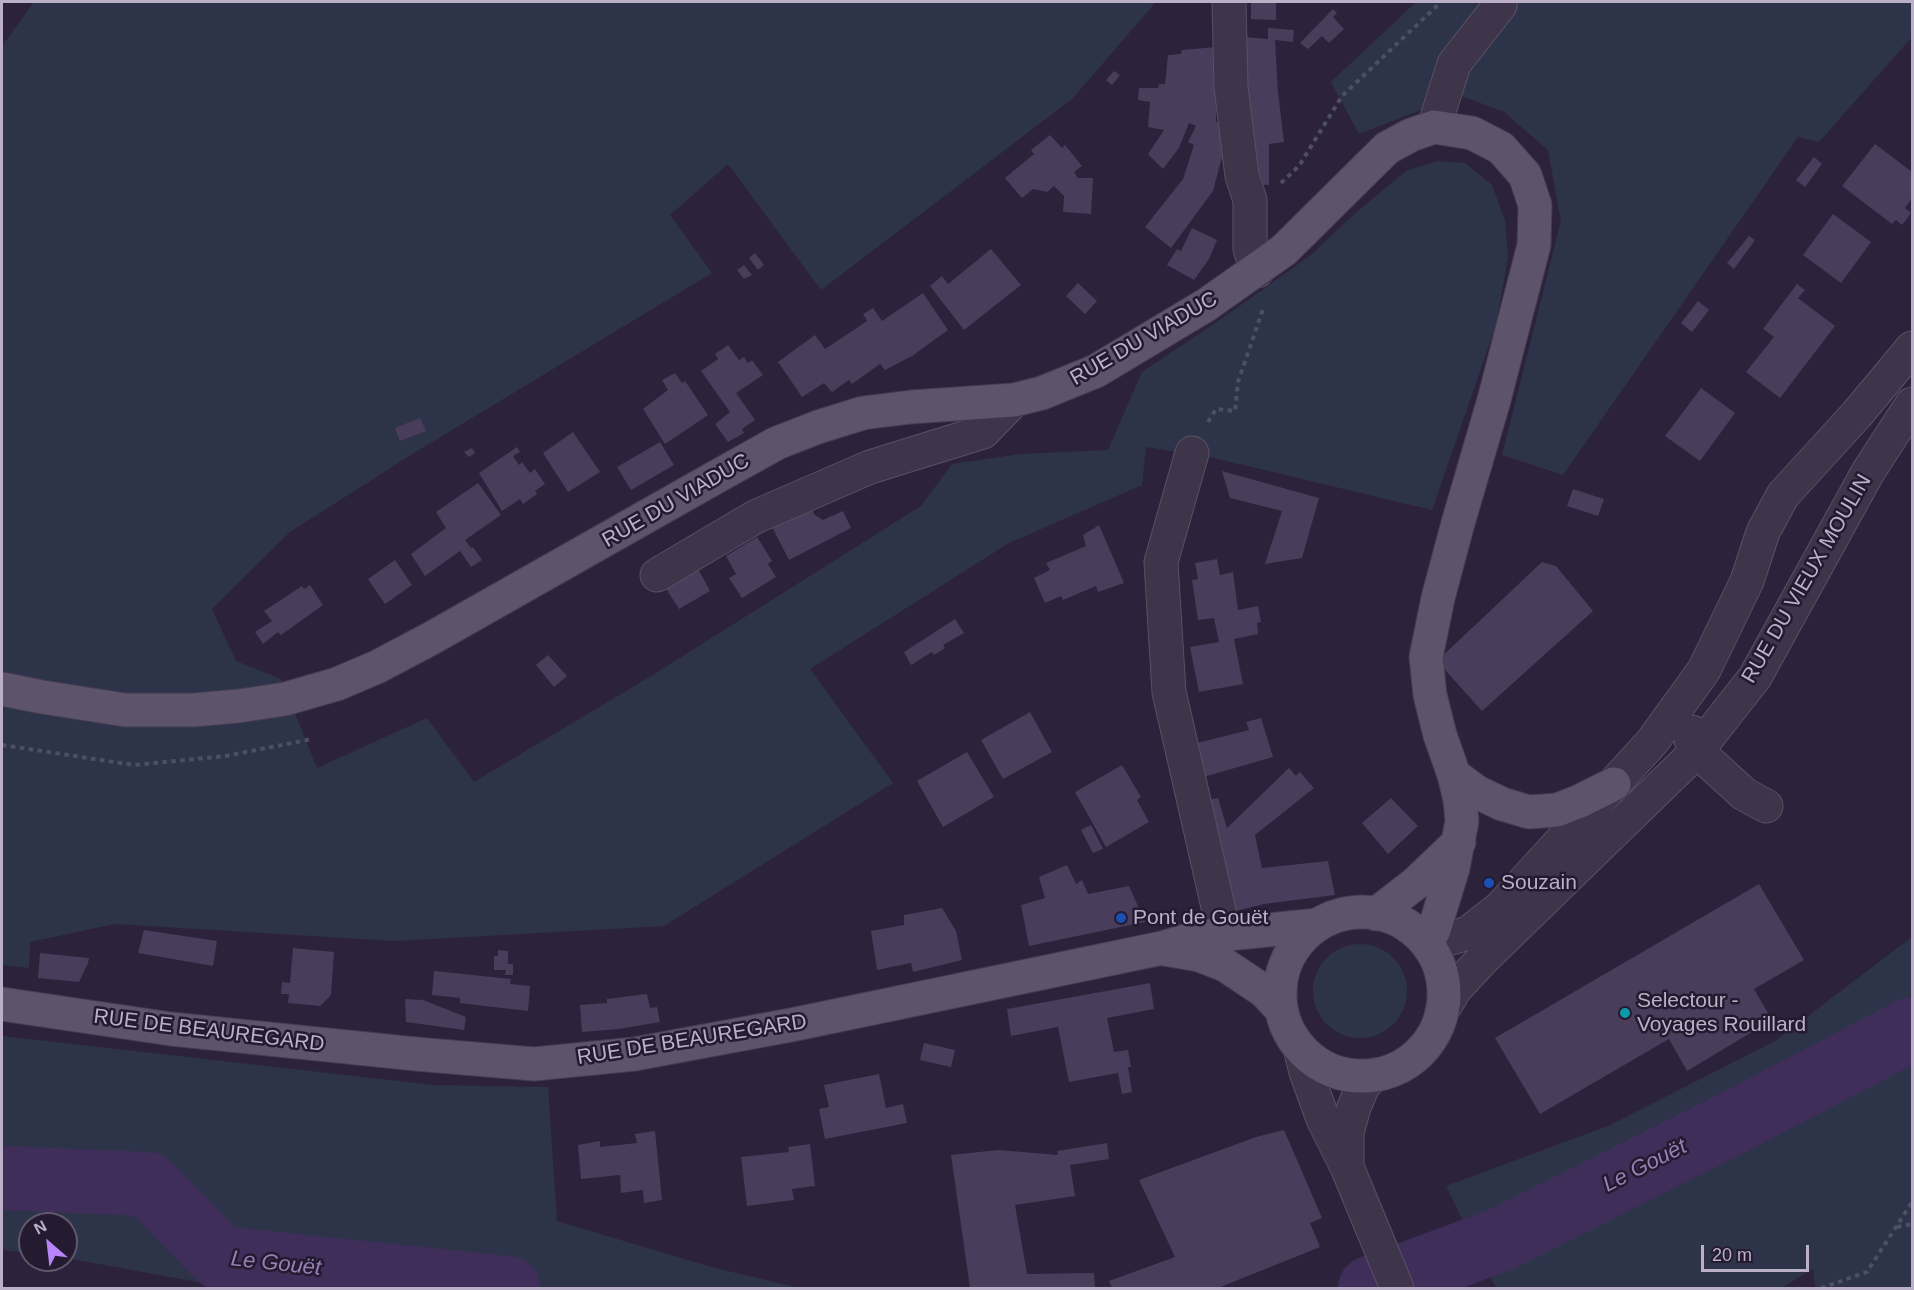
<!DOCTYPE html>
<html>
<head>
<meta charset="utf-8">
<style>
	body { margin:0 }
	#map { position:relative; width:1914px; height:1290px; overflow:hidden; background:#2c223b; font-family:Arial,sans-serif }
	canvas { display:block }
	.frame { position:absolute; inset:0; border:3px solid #bbb0c7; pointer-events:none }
	.north { position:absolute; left:18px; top:1212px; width:60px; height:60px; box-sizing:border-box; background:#241b30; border:2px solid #60576c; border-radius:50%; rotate:332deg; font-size:16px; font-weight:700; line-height:24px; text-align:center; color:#bbb0c7 }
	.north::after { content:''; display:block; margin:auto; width:21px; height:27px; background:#b983fa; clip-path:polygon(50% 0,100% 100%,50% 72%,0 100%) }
	.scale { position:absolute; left:1701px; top:1245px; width:108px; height:27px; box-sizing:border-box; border:3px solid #bbb0c7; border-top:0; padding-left:8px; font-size:18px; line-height:21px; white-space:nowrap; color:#bbb0c7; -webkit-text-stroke:4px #241b30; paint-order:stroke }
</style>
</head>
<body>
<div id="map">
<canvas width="1914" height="1290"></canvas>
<div class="frame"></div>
<div class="north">N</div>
<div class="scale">20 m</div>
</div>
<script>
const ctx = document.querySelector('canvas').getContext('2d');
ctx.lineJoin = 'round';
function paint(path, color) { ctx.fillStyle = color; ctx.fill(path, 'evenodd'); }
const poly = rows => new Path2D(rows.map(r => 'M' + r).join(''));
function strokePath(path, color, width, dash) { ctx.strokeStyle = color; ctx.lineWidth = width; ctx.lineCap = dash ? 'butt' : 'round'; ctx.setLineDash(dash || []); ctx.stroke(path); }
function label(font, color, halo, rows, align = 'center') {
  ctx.font = font + ' Arial,sans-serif'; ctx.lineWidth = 5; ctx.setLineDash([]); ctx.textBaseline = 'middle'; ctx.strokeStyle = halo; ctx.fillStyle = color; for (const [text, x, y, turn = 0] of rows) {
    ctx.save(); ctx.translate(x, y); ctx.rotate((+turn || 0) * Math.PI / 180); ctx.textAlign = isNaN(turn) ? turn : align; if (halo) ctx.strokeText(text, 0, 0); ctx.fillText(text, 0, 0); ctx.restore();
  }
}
paint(poly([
	[34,2,1156,2,1072,99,821,290,728,164,670,215,712,273,414,453,290,532,212,609,236,661,281,679,317,768,427,718,474,782,656,673,921,506,952,464,1021,454,1108,450,1142,372,1217,322,1311,255,1352,216,1406,171,1437,161,1465,163,1492,185,1505,220,1508,258,1496,325,1432,510,1214,458,1146,447,1142,485,1009,543,810,669,893,783,664,926,394,941,115,924,30,942,29,968,2,965,2,46],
	[1416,2,1912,2,1912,37,1819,142,1798,137,1563,475,1502,455,1561,221,1548,150,1504,112,1459,95,1359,134,1331,82],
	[1912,937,1912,1288,1815,1288,1813,1269,1781,1288,1496,1288,1446,1186,1608,1126,1775,1041],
	'1313 991a47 47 0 1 1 94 0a47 47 0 1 1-94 0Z',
	[2,1036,434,1085,548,1087,557,1221,711,1267,800,1288,231,1288,66,1258,66,1224,30,1224,30,1253,2,1250]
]), '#2d3449');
strokePath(poly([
	[2,1178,148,1184,220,1258,508,1288],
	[1370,1288,1502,1239,1725,1127,1912,1029]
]), '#402e5a', 64);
paint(poly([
	[1251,2,1276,2,1276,20,1251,19],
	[1333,9,1337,13,1333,17,1344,29,1329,43,1322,36,1308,49,1300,43],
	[1268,28,1294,30,1293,42,1275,40,1278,92,1284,142,1269,144,1269,185,1253,184,1243,37,1268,39],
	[1216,47,1216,122,1220,122,1222,157,1213,191,1171,248,1145,227,1183,179,1194,145,1188,142,1196,126,1189,123,1179,148,1163,169,1148,154,1164,130,1148,127,1150,102,1138,100,1139,88,1158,88,1159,84,1165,84,1168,55,1181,54,1182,50],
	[1114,71,1120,75,1112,85,1106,80],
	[1050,135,1062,148,1065,145,1082,166,1074,172,1078,178,1093,178,1091,214,1063,212,1064,196,1054,186,1047,192,1033,189,1022,198,1005,178,1034,154,1031,150],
	[1875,144,1912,172,1912,198,1905,208,1911,213,1902,225,1896,220,1892,224,1842,186],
	[1814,157,1822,164,1805,187,1796,180],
	[1833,214,1871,242,1841,283,1803,255],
	[1192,228,1217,240,1209,259,1194,280,1167,265,1177,249,1181,251],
	[1749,236,1755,240,1734,269,1727,263],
	[991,249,1021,285,964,330,930,286,942,276,948,284],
	[755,253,764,265,758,270,749,258],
	[744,265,752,275,744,279,737,270],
	[1078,283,1097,301,1085,314,1066,296],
	[1797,284,1805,290,1798,298,1835,326,1780,398,1746,372,1774,337,1763,329],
	[923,293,948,330,912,356,885,370,880,364,852,384,849,380,832,392,824,383,802,397,778,362,815,335,825,349,867,321,863,314,873,308,882,321],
	[1698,301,1709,310,1692,332,1681,323],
	[728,345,739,360,744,357,748,363,752,360,763,375,736,393,755,420,742,429,744,433,728,442,715,424,730,412,701,371,718,359,715,354],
	[675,373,682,383,685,381,708,415,665,444,643,409,668,390,662,380],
	[1701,388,1735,413,1700,461,1665,436],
	[420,418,426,431,400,441,395,428],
	[573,432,600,472,568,492,543,453],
	[660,442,674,465,631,490,617,467],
	[517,447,520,452,513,456,519,465,522,462,530,473,535,469,545,484,535,491,537,494,523,504,520,499,502,511,479,473],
	[472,448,475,453,469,457,464,452],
	[1222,471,1319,498,1302,558,1265,564,1282,511,1230,498],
	[478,483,501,515,465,540,471,548,473,547,482,560,471,567,460,551,425,576,411,554,446,528,436,512],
	[1573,489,1604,499,1598,516,1567,506],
	[809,506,815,515,823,520,843,511,851,528,789,560,771,525],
	[1099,525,1124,583,1098,592,1096,586,1063,600,1061,596,1045,603,1034,578,1050,570,1046,563,1086,546,1083,535],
	[757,537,772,561,768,564,776,577,742,598,729,578,736,574,726,556],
	[1217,559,1220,575,1233,572,1238,610,1258,606,1261,622,1257,623,1258,634,1234,639,1243,684,1199,692,1190,647,1219,642,1214,618,1198,620,1192,580,1198,579,1195,563],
	[395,560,412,585,385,604,368,579],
	[1542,562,1556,566,1593,611,1482,711,1437,661],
	[696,565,710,591,679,609,663,584],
	[310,585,323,605,281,635,278,632,263,644,255,632,272,621,264,611,302,586,304,589],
	[955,619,964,633,943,645,945,648,934,655,932,652,911,665,904,652],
	[548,655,567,676,554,687,536,665],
	[1030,712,1052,752,1003,779,981,740],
	[1261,718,1273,757,1193,780,1185,746,1249,730,1246,722],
	[967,752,994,797,943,827,917,781],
	[1122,765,1141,797,1137,800,1149,822,1106,847,1075,792],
	[1289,768,1296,776,1300,772,1314,788,1255,835,1262,868,1328,861,1335,895,1264,904,1224,914,1198,802,1218,798,1227,828],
	[1391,798,1418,826,1388,854,1362,823],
	[1091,825,1103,849,1093,853,1081,830],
	[1067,865,1076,884,1082,880,1088,894,1129,886,1145,922,1029,946,1021,905,1045,898,1039,877],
	[1759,884,1804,960,1754,989,1772,1020,1687,1071,1669,1039,1540,1114,1495,1038],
	[942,908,956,931,962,960,913,972,911,963,877,970,871,931,904,925,904,915],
	[144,930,217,941,213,966,138,953],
	[293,948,334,952,331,995,320,1006,288,1003,289,994,281,994,282,982,290,983],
	[498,950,508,951,508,964,513,964,513,975,505,975,506,970,494,970,494,956,498,956],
	[40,953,89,958,88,963,79,982,38,978],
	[434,971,511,979,510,984,530,986,528,1011,460,1003,460,998,432,995],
	[1150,983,1154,1009,1107,1018,1114,1052,1128,1050,1131,1067,1128,1067,1132,1092,1122,1094,1118,1073,1069,1082,1058,1027,1011,1036,1007,1009],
	[647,994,650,1008,657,1007,660,1022,619,1029,582,1032,580,1005,607,1003,607,999],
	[405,999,423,1000,466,1017,464,1030,406,1022],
	[924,1043,955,1050,951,1067,920,1060],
	[879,1074,886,1108,903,1104,907,1123,825,1139,819,1109,829,1107,824,1085],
	[1284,1130,1322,1218,1310,1223,1320,1247,1218,1288,1112,1288,1109,1281,1175,1257,1139,1180,1256,1137],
	[655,1131,662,1200,644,1203,643,1190,621,1193,620,1175,581,1179,578,1145,600,1141,600,1147,637,1143,635,1134],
	[1107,1143,1109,1159,1070,1165,1075,1196,1015,1205,1027,1274,1094,1273,1095,1288,970,1288,951,1155,998,1150,1058,1155,1057,1151],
	[810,1144,815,1186,792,1189,794,1200,747,1206,741,1157,789,1152,788,1147]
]), '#493d5b');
const minor = poly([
	[1229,2,1231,87,1242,176,1250,200,1250,249,1257,271],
	[1434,127,1454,64,1500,5,1498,2],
	[1192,453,1161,562,1169,692,1224,933],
	[657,575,755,517,870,467,983,432,1014,400],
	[1692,732,1691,740,1697,751,1744,794,1766,806],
	[1428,945,1468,933,1500,908,1652,742,1704,670,1747,581,1763,532,1783,495,1857,414,1912,348],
	[1442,1011,1455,989,1482,960,1697,751,1755,677,1868,472,1912,404],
	[1300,1048,1306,1072,1323,1119,1347,1167,1397,1288],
	[1347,1166,1347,1133,1354,1107,1364,1084,1374,1075]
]);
const major = poly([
	[2,689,42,697,125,710,193,710,239,706,285,699,337,684,377,667,430,639,716,477,777,443,818,427,863,413,911,407,1014,400,1042,393,1096,371,1206,305,1284,250,1387,148,1411,135,1434,127,1472,133,1501,148,1525,175,1535,205,1534,245,1494,400,1458,523,1438,598,1426,657,1430,695,1440,735,1454,775,1460,800,1462,821,1453,868,1434,930,1427,943],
	[1454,775,1477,792,1502,804,1529,812,1557,810,1580,801,1614,784],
	'1280 994a82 82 0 1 1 164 0a82 82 0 1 1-164 0Z',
	[1376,914,1416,883,1459,842],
	[1164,949,1199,955,1225,965,1264,991,1281,1009],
	[2,1004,171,1029,416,1054,534,1064,635,1054,796,1024,1162,948,1198,937,1318,925]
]);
strokePath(minor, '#5a5066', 35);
strokePath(major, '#453c51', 35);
strokePath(poly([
	[1281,183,1299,166,1342,96,1441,2],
	[1208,422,1216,409,1235,411,1238,382,1262,312,1261,307],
	[2,745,134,765,226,756,312,739],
	[1897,1227,1912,1224],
	[1821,1288,1867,1272,1912,1202]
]), '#4e4e64', 4, [4.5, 4.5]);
strokePath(minor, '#3f354b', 33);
strokePath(major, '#5d536b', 33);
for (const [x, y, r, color] of [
	[1489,883,6,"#1a4fb4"],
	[1121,918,6,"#1a4fb4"],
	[1625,1013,6,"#0f9aa8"]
]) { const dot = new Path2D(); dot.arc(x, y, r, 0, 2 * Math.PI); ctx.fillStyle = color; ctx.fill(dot); strokePath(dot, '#241b30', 2); }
label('21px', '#bbb0c7', '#241b30', [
	["RUE DU VIADUC",1144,339,-30],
	["RUE DU VIADUC",676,501,-30],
	["RUE DU VIEUX MOULIN",1807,579,-60],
	["RUE DE BEAUREGARD",209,1031,7],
	["RUE DE BEAUREGARD",692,1040,-9]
]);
label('21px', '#bbb0c7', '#241b30', [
	["Souzain",1501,883],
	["Pont de Gouët",1133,918],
	["Selectour -",1637,1001],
	["Voyages Rouillard",1637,1025]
], 'left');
label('italic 22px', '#9680b4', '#241b30', [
	["Le Gouët",1645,1166,-27],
	["Le Gouët",276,1264,6]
]);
</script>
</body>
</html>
